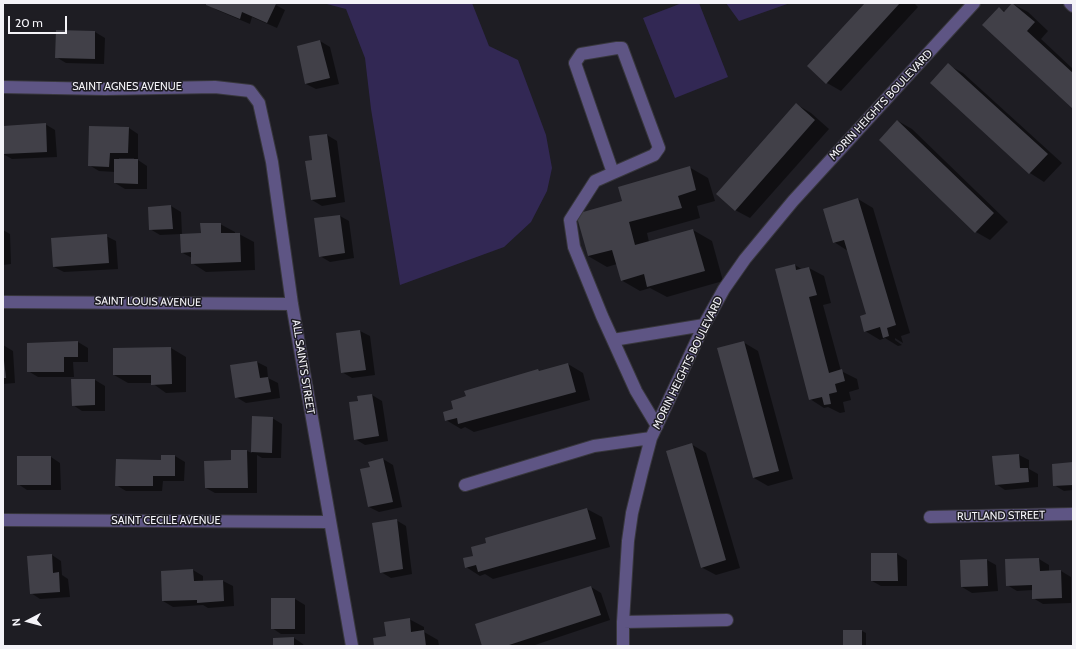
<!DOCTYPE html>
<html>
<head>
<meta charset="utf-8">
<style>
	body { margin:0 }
	#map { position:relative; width:1076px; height:649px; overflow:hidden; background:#1e1d23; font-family:Cabin,sans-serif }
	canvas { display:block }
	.frame { position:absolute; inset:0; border:4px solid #f4f3f8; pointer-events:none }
	.north { position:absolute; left:8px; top:601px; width:40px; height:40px; -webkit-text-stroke:3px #1e1d23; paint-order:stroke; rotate:264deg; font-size:11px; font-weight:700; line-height:16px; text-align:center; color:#f4f3f8 }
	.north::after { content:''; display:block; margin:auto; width:14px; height:18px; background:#f4f3f8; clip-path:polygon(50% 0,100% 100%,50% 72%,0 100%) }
	.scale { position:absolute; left:8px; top:16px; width:59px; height:18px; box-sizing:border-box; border:2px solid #f4f3f8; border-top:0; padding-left:5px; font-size:12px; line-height:14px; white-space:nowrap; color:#f4f3f8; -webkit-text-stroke:3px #1e1d23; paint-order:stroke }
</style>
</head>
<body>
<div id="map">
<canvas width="1076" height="649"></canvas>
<div class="frame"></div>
<div class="north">N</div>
<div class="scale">20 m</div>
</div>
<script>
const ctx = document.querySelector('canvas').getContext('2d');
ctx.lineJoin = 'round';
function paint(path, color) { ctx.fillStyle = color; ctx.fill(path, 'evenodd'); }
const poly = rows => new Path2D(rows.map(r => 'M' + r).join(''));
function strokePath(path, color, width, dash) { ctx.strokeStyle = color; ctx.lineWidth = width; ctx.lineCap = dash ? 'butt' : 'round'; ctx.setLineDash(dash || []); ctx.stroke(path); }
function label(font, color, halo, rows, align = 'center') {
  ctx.font = font + ' Cabin,sans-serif'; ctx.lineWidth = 3; ctx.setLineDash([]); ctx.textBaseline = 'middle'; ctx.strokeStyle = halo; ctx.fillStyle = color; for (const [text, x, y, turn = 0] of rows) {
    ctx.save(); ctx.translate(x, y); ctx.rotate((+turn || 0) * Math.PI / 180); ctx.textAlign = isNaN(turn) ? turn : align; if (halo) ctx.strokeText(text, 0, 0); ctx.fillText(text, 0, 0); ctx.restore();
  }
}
paint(poly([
	[323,3,472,3,489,46,518,60,546,135,552,168,547,191,531,222,504,247,400,285,371,109,365,58,346,9],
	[682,3,699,3,728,77,675,98,643,18],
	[726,3,790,3,739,21]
]), '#322854');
paint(poly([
	[207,3,272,3,285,10,277,28,252,17,250,24,217,10,207,4],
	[866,3,914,3,918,7,841,91,827,83,809,66],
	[1013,4,1028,12,1048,31,1041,39,1073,69,1073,108,999,8,1006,12],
	[57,31,95,32,105,38,104,64,66,63,56,57],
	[320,41,330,47,339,84,316,89,306,84],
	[948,65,963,73,1062,163,1044,182,1030,173,931,83],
	[796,104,811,113,829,129,750,218,735,210],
	[898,121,912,129,1008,222,990,240,976,232,880,140],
	[45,124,55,130,57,157,12,159,3,154,3,127],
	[129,128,138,134,138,160,147,166,147,189,125,189,115,183,115,172,99,171,89,165],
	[119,158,134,158,134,160,119,160],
	[327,135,337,141,345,202,322,206,312,200,313,161],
	[689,167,708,178,715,201,697,206,700,218,647,233,649,242,693,230,712,241,723,281,667,297,650,288,640,291,621,280,617,264,607,267,588,256,623,202],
	[858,199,873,208,910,333,901,336,903,343,895,338,895,340,902,345,898,346,885,338,880,340,865,331,867,315,848,251,834,242],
	[171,206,181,212,182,235,202,234,220,224,235,232,235,234,239,234,254,242,255,270,206,272,192,263,192,258,181,252,181,234,160,235,150,229],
	[340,216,349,221,354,258,330,262,320,256],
	[3,230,10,234,11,264,3,265],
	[106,236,116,241,118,269,64,272,54,267],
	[795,265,803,270,809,268,824,276,831,303,823,305,841,371,857,379,859,389,849,392,851,400,843,402,845,412,840,413,828,407,824,408,810,399],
	[360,331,370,336,375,375,352,378,342,372,337,334],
	[78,342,88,348,88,362,73,362,74,377,38,377,28,371,28,344],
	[743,342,758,351,793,479,768,486,754,478],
	[3,345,13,351,15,383,3,384],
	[171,348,186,357,186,392,166,393,152,383,128,383,114,375],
	[257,362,267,367,268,378,278,383,280,398,246,403,236,397],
	[568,364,583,373,590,400,474,432,465,427,461,429,446,420,455,409,538,370,541,372],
	[72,380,95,380,105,386,105,411,82,411,73,405],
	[372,395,382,401,388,441,365,445,355,439,358,397],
	[253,417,272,418,282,424,281,458,262,458,257,455,257,493,215,493,206,488,232,461,232,451,247,451,252,453],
	[691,444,706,453,740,568,716,575,701,567],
	[1019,455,1029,460,1029,469,1038,474,1038,487,1005,490,996,484],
	[175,456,185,462,184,481,163,481,162,491,126,491,116,485,162,461],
	[51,457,60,463,61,490,27,490,18,484],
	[383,459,393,465,402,507,379,512,369,507,371,468],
	[1073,463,1073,490,1064,491,1054,485],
	[587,509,602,517,610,547,493,579,485,574,480,576,466,567,474,556],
	[396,520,406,526,412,574,391,578,381,572],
	[872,554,897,554,907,560,907,586,881,586,872,581],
	[52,555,61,561,62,575,68,579,70,597,40,599,31,593],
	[1039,559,1049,565,1049,572,1061,571,1071,577,1071,603,1043,604,1033,598,1033,590,1017,591,1007,585],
	[987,560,996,565,998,591,972,593,962,587],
	[193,570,203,576,203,582,223,581,233,586,234,606,208,608,203,605,173,607,163,601],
	[591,587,601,593,610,620,532,646,483,646],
	[272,599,295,599,305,605,305,634,281,634,272,628],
	[409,619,424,627,424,632,438,640,439,646,375,646],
	[862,631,866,633,866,646,844,646],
	[294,638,303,644,304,646,274,646]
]), '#0007');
paint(poly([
	[206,3,275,3,276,4,267,23,242,12,240,19,206,5],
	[865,3,900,3,826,84,807,66],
	[1012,3,1035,22,1027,31,1073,73,1073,109,982,25,999,7,1004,12],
	[56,30,95,31,95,59,55,58],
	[320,40,330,78,305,84,297,46],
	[948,63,1048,154,1029,174,930,83],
	[796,103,815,120,735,211,716,194],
	[897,120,994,213,975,233,879,140],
	[46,123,47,152,3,154,3,126],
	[89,126,129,127,128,153,110,153,109,167,88,166],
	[327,134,336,197,311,200,305,161,312,160,309,136],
	[114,159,138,159,138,184,114,183],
	[690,166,696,190,678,196,682,208,629,222,635,245,693,229,705,271,647,287,644,274,621,281,612,250,588,256,576,214,622,201,618,187],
	[858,198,896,325,887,328,889,336,883,338,880,327,864,332,860,316,866,314,844,240,833,243,823,209],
	[171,205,173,229,149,230,148,207],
	[340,215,345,253,319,257,314,218],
	[200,223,221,223,221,233,240,233,241,262,191,264,191,252,181,253,180,234,201,233],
	[107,234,109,263,53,267,51,238],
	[795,264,796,270,809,267,817,295,809,297,829,373,842,369,845,381,835,384,837,392,829,394,831,404,824,405,822,397,809,400,775,269],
	[360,330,366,370,341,373,336,333],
	[78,341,78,357,64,357,64,372,27,372,27,343],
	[744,341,779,471,753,478,717,348],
	[171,347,172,384,151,385,151,375,113,375,113,348],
	[3,352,6,378,3,378],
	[257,361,260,378,268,377,271,392,235,398,230,365],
	[568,363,576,392,458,424,457,418,445,421,443,412,453,409,451,401,466,396,464,391,538,369,539,371],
	[71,379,95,379,95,405,72,406],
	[372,394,379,436,354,440,349,402,358,401,357,396],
	[252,416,273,417,272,453,251,452],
	[692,443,726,560,701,568,666,451],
	[231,450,247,450,248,488,205,488,204,461,231,460],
	[1019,454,1020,468,1028,468,1029,482,995,485,992,456],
	[161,455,175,455,175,476,153,476,153,486,115,486,116,459,161,460],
	[17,456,51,456,51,485,17,485],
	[383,458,393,502,368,507,360,469,370,467,368,462],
	[1073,462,1073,485,1053,486,1052,464],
	[587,508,596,539,478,572,476,565,465,568,463,558,473,556,471,547,486,543,485,538],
	[397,519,403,569,380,573,372,523],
	[871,553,897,553,898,581,871,581],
	[52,554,53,573,59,572,60,592,30,594,27,556],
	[1039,558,1040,571,1061,570,1062,598,1032,599,1032,585,1006,586,1005,559],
	[987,559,988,586,961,587,960,560],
	[193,569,194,581,223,580,224,601,197,603,197,600,162,601,161,571],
	[591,586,601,615,506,646,482,646,475,624],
	[271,598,295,598,295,629,271,629],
	[410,618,411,632,424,630,426,646,374,646,373,638,386,636,384,622],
	[843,630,862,630,862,646,843,646],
	[294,637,294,646,273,646,273,638]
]), '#414048');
const minor = poly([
	[1070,3,1073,6],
	[3,87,105,89,215,87,250,91,259,103,272,162,292,304,352,646],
	[613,173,575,63,581,54,617,48,622,48,659,148,654,155,613,173,595,181,570,220,574,247,602,316,636,391,657,426],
	[3,302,292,304],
	[613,340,704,325],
	[465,485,594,446,651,438],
	[930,517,1073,514],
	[3,520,329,522],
	[623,622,727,620],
	[623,646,623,622,628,541,632,513,642,472,651,438,704,325,724,289,745,259,793,201,974,3]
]);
strokePath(minor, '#38373d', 14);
strokePath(minor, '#5e5584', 12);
label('11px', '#f4f3f8', '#1e1d23', [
	["SAINT AGNES AVENUE",127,87],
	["MORIN HEIGHTS BOULEVARD",881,105,-47],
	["SAINT LOUIS AVENUE",148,302,1],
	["MORIN HEIGHTS BOULEVARD",688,363,-64],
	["ALL SAINTS STREET",303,367,81],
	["RUTLAND STREET",1001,516,-1],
	["SAINT CECILE AVENUE",166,521]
]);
</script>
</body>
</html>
